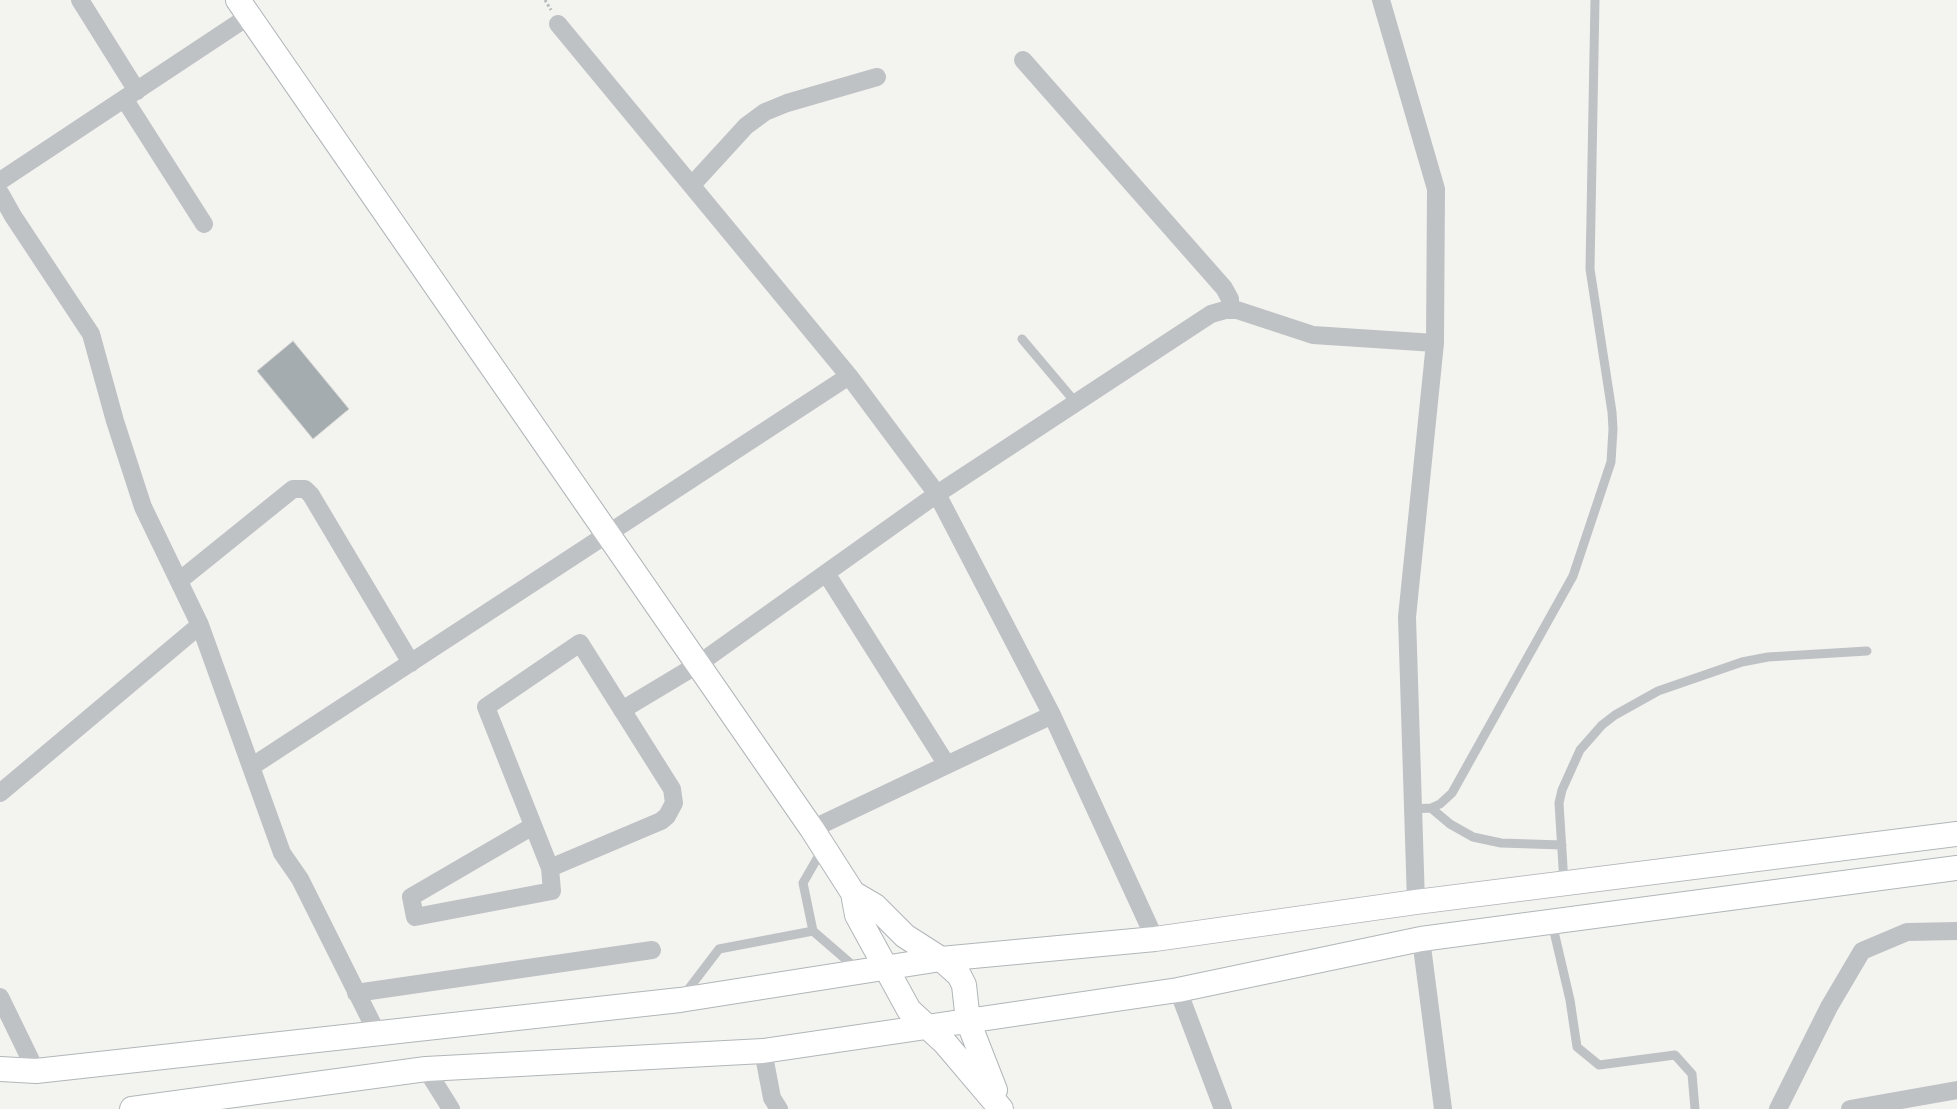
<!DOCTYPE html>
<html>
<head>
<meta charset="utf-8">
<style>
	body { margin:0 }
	canvas { display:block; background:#f3f3f0 }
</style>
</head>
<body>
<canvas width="1957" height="1109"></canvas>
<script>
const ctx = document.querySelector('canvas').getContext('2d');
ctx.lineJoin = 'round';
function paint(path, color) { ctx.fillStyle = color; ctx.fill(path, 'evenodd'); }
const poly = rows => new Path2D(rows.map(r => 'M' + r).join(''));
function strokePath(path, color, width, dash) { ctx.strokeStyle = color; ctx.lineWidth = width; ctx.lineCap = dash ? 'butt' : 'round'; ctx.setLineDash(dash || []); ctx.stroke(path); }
const building = poly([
	[293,341,349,409,313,439,257,371,293,341]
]);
paint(building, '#a5acb0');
strokePath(building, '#d4d4d2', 1);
const secondary = poly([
	[238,0,812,829,853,893,857,915,909,1010,945,1043,1001,1109],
	[853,893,875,906,905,936,941,959,959,975,964,985,968,1021,995,1090],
	[0,1069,36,1071,680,1000,941,959,1155,939,1416,902,1957,834],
	[132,1109,426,1069,763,1051,1178,990,1421,939,1957,868]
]);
strokePath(secondary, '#b1b6b9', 26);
strokePath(poly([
	[545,0,551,10]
]), '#b8bbbc', 3, [2.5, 2.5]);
strokePath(poly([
	[1022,339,1076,403],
	[1431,808,1450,824,1473,837,1501,843,1562,845],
	[1413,809,1431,808,1440,804,1452,793,1573,576,1611,462,1613,429,1612,412,1590,269,1595,0],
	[1564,883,1559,803,1562,790,1580,750,1602,725,1615,715,1658,691,1742,662,1768,657,1867,651],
	[1552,923,1570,1000,1577,1047,1599,1065,1675,1055,1692,1074,1695,1109],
	[813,931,803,883,822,850],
	[684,995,719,949,813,931,857,969]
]), '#bfc2c5', 9);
strokePath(poly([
	[80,0,137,91],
	[1381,0,1436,189,1435,343],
	[558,24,849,376,937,494,1052,715,1155,939],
	[1023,60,1224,288,1230,299,1230,310],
	[125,100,204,224],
	[0,181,249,16],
	[692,185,746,126,765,112,787,103,877,77],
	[0,193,13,216,91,334,115,421,143,507,200,625,282,853,300,879,377,1033],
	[826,573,947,765],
	[179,581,293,489,305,489,311,495,411,663],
	[622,710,697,665,937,494,1211,314,1225,310,1237,310,1313,335,1435,343,1407,617,1416,902],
	[251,767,849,376],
	[0,793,200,625],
	[533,826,411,897,415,917,552,891,550,868,486,707,580,643,672,789,674,803,667,816,661,821,550,868],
	[812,829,1052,715],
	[1421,939,1443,1109],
	[1178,990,1223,1109],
	[356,993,652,950],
	[0,997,36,1071],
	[763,1051,772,1098,779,1109],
	[426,1069,451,1109],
	[1778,1109,1829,1007,1862,951,1907,932,1957,931],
	[1850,1109,1957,1090]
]), '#bfc2c5', 18);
strokePath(secondary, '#fff', 24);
</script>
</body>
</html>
